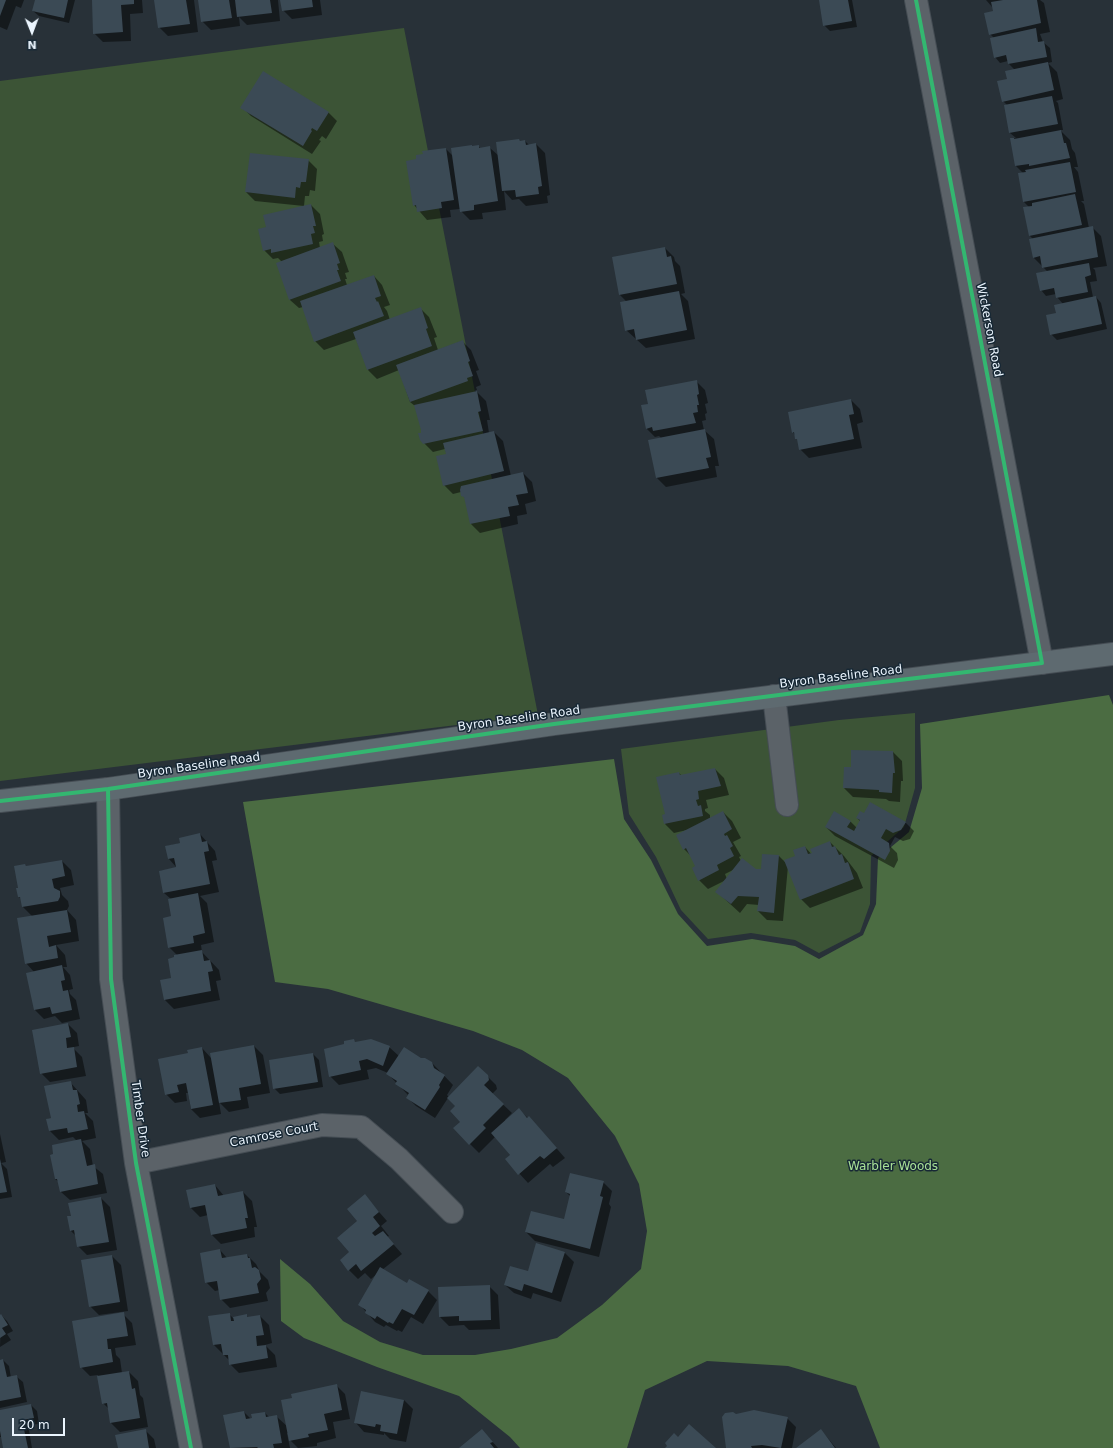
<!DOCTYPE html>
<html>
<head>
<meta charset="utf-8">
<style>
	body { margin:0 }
	#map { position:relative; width:1113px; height:1448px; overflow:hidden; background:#283138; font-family:"DejaVu Sans",sans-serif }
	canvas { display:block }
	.north { position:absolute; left:12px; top:12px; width:40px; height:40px; -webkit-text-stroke:3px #172835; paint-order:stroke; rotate:179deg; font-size:11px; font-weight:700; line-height:16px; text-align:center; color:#ebf5fe }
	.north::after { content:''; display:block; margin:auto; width:14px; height:18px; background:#ebf5fe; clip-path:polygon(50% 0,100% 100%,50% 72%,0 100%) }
	.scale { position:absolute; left:12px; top:1418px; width:53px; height:18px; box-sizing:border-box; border:2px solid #ebf5fe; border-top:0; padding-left:5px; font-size:12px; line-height:14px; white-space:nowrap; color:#ebf5fe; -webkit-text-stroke:3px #172835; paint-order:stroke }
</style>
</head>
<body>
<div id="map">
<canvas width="1113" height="1448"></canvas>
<div class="north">N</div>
<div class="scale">20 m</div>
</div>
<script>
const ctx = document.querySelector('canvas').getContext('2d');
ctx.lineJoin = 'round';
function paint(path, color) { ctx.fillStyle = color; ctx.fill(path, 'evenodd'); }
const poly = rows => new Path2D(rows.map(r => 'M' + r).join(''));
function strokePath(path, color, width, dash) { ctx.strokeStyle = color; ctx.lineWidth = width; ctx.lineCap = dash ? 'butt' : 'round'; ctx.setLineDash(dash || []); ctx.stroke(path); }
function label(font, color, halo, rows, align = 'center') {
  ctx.font = font + ' "DejaVu Sans",sans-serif'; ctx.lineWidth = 3; ctx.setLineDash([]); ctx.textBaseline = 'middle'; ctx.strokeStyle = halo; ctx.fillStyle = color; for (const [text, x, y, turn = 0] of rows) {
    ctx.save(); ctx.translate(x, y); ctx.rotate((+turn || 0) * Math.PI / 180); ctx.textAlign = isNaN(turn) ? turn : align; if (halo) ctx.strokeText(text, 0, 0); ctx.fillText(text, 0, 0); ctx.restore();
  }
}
paint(poly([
	[404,28,538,715,0,781,0,81],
	[915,713,915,788,904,827,871,856,870,904,860,932,819,953,795,940,751,933,708,939,681,910,656,857,629,814,621,749,839,720]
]), '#3c5436');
paint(poly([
	[1109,695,1113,705,1113,1448,880,1448,856,1386,788,1366,707,1361,645,1390,627,1448,520,1448,510,1437,459,1396,377,1367,304,1338,281,1321,280,1259,310,1284,343,1321,380,1342,423,1355,475,1355,511,1349,557,1338,602,1305,641,1269,647,1231,639,1184,615,1136,568,1078,522,1050,473,1031,328,989,275,982,243,802,614,759,624,819,651,860,678,914,707,946,752,939,795,946,819,959,863,935,876,904,878,858,909,832,922,788,920,724]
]), '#4b6c42');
paint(poly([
	[0,0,24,0,21,8,16,6,7,30,0,27],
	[36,0,75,0,69,23,39,16,33,11],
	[93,0,142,0,143,13,130,14,131,41,103,42,94,33],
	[155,0,194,0,198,32,168,36,159,27],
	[199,0,278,0,280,21,247,25,239,17,240,26,211,30,202,21],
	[281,0,320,0,322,15,292,19,283,10],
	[820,0,852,0,857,27,830,31,824,25],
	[986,0,1040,0,1044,3,1050,32,1040,34,1043,42,1050,48,1052,62,1048,63,1057,72,1063,99,1056,101,1058,103,1063,130,1060,130,1070,140,1072,149,1075,153,1078,167,1074,167,1078,172,1084,201,1081,201,1084,204,1089,228,1092,227,1101,236,1107,266,1093,268,1095,270,1097,281,1090,282,1093,297,1096,297,1101,303,1107,329,1057,340,1051,334,1057,314,1063,304,1057,297,1056,294,1046,296,1041,290,1048,272,1033,257,1033,239,1030,236,1029,207,1024,202,1019,174,1023,173,1016,166,1011,139,1016,138,1010,133,1007,105,1003,101,1008,80,1015,70,1009,64,1008,61,1000,63,995,57,994,38,990,34,994,12,993,8],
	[242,107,328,112,337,121,326,139,322,136,319,140,321,141,312,154,251,116],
	[519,140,521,142,525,141,529,145,536,144,545,153,550,195,547,196,548,203,526,206,519,199,512,200,504,191,506,210,482,213,483,219,470,220,461,211,460,209,450,210,451,217,427,220,414,205,417,160,446,149,453,156,473,147,479,147,481,149,490,148,499,156],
	[308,160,317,169,315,191,310,190,309,196,305,196,304,206,255,201,246,192],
	[311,205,320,214,324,234,322,235,323,241,319,242,320,248,333,244,342,252,349,272,345,273,347,279,345,279,347,285,374,276,382,285,390,305,384,307,387,311,390,320,420,308,429,317,437,337,434,338,438,350,462,341,471,350,479,370,476,371,481,385,476,387,477,390,475,390,486,401,490,420,487,420,489,433,494,432,503,441,511,476,523,473,532,482,536,501,525,504,527,514,517,516,518,524,480,533,471,524,465,498,461,492,453,494,444,485,447,455,445,449,433,452,420,439,422,430,415,406,410,402,399,370,377,379,368,370,356,339,324,350,315,341,303,307,299,308,290,300,282,262,278,258,273,259,264,250,267,228],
	[665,248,674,257,675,261,680,266,685,293,681,294,688,301,695,339,646,348,626,330,627,302,620,295,613,258],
	[696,381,705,390,708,403,705,404,707,413,705,414,706,420,702,421,704,430,714,439,719,466,715,466,717,477,666,487,657,478,649,441,662,439,659,436,655,437,646,428,649,405],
	[851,400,860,409,863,422,857,424,862,448,809,458,800,449,798,440,793,432],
	[893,752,902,761,903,781,901,781,900,802,889,801,886,799,853,797,844,788,852,768],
	[715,769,724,778,729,795,706,800,708,808,705,809,705,811,710,815,710,819,723,812,732,821,741,838,733,842,741,856,739,857,741,861,755,870,762,870,763,855,779,856,788,865,805,847,814,857,830,842,844,856,857,873,863,888,810,908,801,899,788,866,783,921,767,920,758,911,759,905,747,904,740,913,717,892,726,880,708,889,699,880,697,867,692,857,684,849,687,830,674,833,665,824,679,773,682,776],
	[735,869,727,879,725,874],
	[857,818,905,822,914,831,910,839,903,841,895,837,890,846,897,853,898,860,894,868,835,836,826,827,850,821,857,828,860,821],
	[200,834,215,851,217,860,212,861,219,892,200,896,207,903,214,942,201,945,202,952,219,970,221,980,216,981,220,1000,174,1009,165,1000,173,978,178,956,169,947,172,917,171,899,164,893,160,871,177,868,169,859,167,846,181,843],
	[62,861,71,870,74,885,60,888,62,895,68,901,69,906,67,910,76,920,79,941,56,945,65,955,67,967,63,967,70,975,73,989,69,990,70,994,76,1000,80,1019,62,1023,55,1016,44,1019,35,1010,34,972,26,963,32,916,23,907,22,899,19,897,25,865,27,867],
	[68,1024,77,1033,79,1046,74,1047,74,1049,82,1057,86,1076,50,1082,41,1073],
	[353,1040,356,1043,389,1047,399,1056,421,1059,432,1063,453,1085,447,1095,449,1097,478,1067,496,1085,497,1089,492,1094,512,1113,505,1120,506,1121,519,1110,537,1126,565,1158,553,1167,550,1164,528,1183,506,1159,511,1156,495,1137,479,1153,455,1129,462,1122,456,1106,448,1098,435,1118,416,1106,407,1097,408,1095,388,1074,388,1073,376,1068,367,1070,369,1079,339,1085,330,1076,346,1045],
	[254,1046,263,1055,270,1093,247,1097,249,1108,229,1112,219,1102,221,1114,200,1118,191,1109,188,1093,186,1093,187,1101,175,1103,166,1094,189,1054,202,1048,212,1059],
	[313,1054,319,1060,323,1087,280,1094,274,1088],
	[70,1082,86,1100,88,1113,85,1113,93,1121,96,1138,82,1141,90,1149,93,1166,103,1174,107,1193,70,1200,61,1192,59,1182,55,1179,77,1141,73,1137,59,1140,50,1131,47,1119,52,1118],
	[0,1134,6,1162,1,1163,7,1169,12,1197,0,1199],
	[603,1182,612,1191,609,1204,611,1207,599,1257,535,1241,526,1232,565,1220,571,1197,566,1192],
	[215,1185,224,1196,243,1192,252,1201,257,1227,254,1227,255,1237,221,1244,212,1235,208,1215,200,1217,191,1208],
	[365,1196,387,1221,381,1226,389,1236,387,1237,402,1254,382,1270,407,1284,428,1291,437,1300,423,1324,411,1317,402,1332,398,1330,397,1331,386,1325,384,1327,375,1322,360,1305,378,1273,371,1279,365,1273,358,1279,349,1270,350,1252],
	[101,1198,110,1207,117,1250,87,1255,78,1246,76,1236,71,1231,72,1217],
	[537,1245,565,1253,574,1262,561,1302,533,1293,531,1299,514,1293,505,1285,528,1273],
	[220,1250,227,1258,247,1255,256,1264,260,1272,268,1280,270,1288,266,1293,268,1301,230,1308,221,1299,220,1290,215,1291,206,1282],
	[112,1256,121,1265,128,1311,99,1315,90,1306],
	[489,1286,498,1295,500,1329,469,1330,464,1325,449,1326,440,1317],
	[123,1314,132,1323,136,1345,115,1348,116,1355,120,1359,122,1373,129,1372,138,1381,140,1395,143,1398,148,1427,120,1432,111,1423,109,1409,103,1403,98,1375,90,1376,81,1367],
	[229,1314,233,1318,246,1316,249,1318,260,1316,269,1325,272,1343,265,1345,275,1355,277,1367,239,1373,230,1364,229,1360,214,1345],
	[1,1315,7,1321,13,1331,7,1334,11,1340,0,1347],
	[3,1360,9,1366,11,1378,17,1377,23,1382,27,1402,0,1408,0,1361],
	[336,1385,345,1394,350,1419,333,1422,336,1438,317,1443,317,1446,298,1448,290,1440,289,1433,287,1433,290,1448,231,1448,224,1415,244,1412,251,1419,265,1413,269,1417,276,1416,288,1427,293,1399],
	[404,1400,413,1409,406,1442,390,1439,384,1433,384,1435,364,1432,356,1423],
	[31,1405,37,1411,39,1424,28,1425,32,1448,5,1448,3,1437,0,1437,0,1411],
	[736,1415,787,1418,796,1427,792,1448,727,1448],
	[145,1430,154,1439,156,1448,119,1448],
	[482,1430,498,1448,461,1448],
	[821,1430,836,1448,797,1448]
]), '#0007');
paint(poly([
	[0,0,6,0,0,16],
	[35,0,68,0,64,18,32,11],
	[92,0,134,0,134,4,121,5,123,32,93,34],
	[154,0,186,0,190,24,158,28],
	[198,0,229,0,232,18,201,22],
	[235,0,270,0,272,13,237,17],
	[280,0,312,0,313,7,282,11],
	[819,0,848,0,852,21,823,26],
	[1003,0,1037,0,1041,23,989,35,984,13,993,11,991,2],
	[1036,28,1038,42,1044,41,1047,57,1008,64,1006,55,994,58,990,38],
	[1048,62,1054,90,1002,102,997,81,1007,79,1005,71],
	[263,71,329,112,317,131,312,128,311,130,312,131,303,146,240,108],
	[1052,96,1058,124,1009,133,1004,105],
	[1061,130,1064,143,1066,143,1070,158,1029,166,1029,164,1015,166,1010,138,1014,138,1014,139],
	[519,139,520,141,525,140,526,145,536,143,542,186,538,187,539,194,516,197,515,190,502,191,496,142],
	[472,145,472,146,479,145,479,148,490,146,498,201,474,205,474,210,460,212,451,148],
	[446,148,454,200,441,202,442,208,417,212,416,205,413,206,406,161,416,159,416,155,423,154,422,151],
	[250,153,309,159,306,182,301,182,300,188,296,187,295,198,245,192],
	[1070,162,1076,192,1023,202,1018,173,1026,172,1025,170],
	[1075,194,1082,225,1029,236,1023,207,1032,206,1032,203],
	[311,204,316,226,313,226,315,233,311,234,313,244,271,253,271,249,263,251,258,229,266,227,263,215],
	[1093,226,1098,257,1042,268,1040,256,1033,258,1029,239],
	[333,242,340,263,337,264,339,270,337,270,341,281,289,300,276,263],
	[665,247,667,257,671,256,677,284,619,295,612,257],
	[1089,263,1091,275,1085,277,1088,292,1056,298,1054,288,1040,291,1036,273],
	[374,275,381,296,375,298,377,302,378,301,384,316,314,342,300,301],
	[679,291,687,330,636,340,634,329,625,331,620,302],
	[1096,296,1102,324,1050,335,1046,315,1056,313,1054,305],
	[421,307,428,328,426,329,432,346,367,370,353,332],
	[463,340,470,361,468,362,473,376,467,378,468,381,410,402,396,365],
	[697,380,699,394,697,395,699,405,697,405,698,412,693,413,696,423,653,431,652,427,646,429,641,405,648,404,645,390],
	[477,391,481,411,478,412,483,431,423,444,420,440,418,433,421,433,421,430,414,405],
	[851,399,854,414,849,415,854,439,799,450,797,439,795,439,794,432,792,433,788,412],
	[705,429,711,457,706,458,709,468,656,478,648,440],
	[494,431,504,471,443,486,436,456,446,454,443,443],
	[523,472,528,493,516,495,519,505,508,507,510,516,470,524,464,497,461,496,460,490,461,486],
	[851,750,893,751,895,773,893,773,892,793,879,792,879,790,843,788,844,767,851,767],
	[715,768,721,786,698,791,699,799,696,800,698,806,701,805,703,816,664,824,662,815,665,814,656,777,679,772,680,775],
	[870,802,906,822,901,830,893,833,886,829,881,838,889,843,890,851,885,860,825,827,834,811,851,821,847,827,854,831,860,820,856,818,860,811,864,813],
	[723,811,732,829,724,834,725,836,727,835,733,846,730,848,734,856,717,865,719,870,698,881,692,868,695,866,686,848,683,850,676,835],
	[200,833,202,842,207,841,209,851,204,852,210,884,163,893,159,871,176,867,174,858,168,859,165,846,180,843,179,838],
	[830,841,832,847,835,846,839,855,842,854,845,863,848,862,854,879,800,900,784,860,795,856,793,850,805,846,808,854,812,853,810,849],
	[762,854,779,855,774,913,757,911,759,897,738,896,731,904,715,892,742,858,756,869,761,869],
	[62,860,65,876,52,879,54,888,60,891,60,897,58,901,22,907,20,897,18,897,16,888,18,888,14,866,25,864,26,866],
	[198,893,205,933,193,936,194,943,168,948,163,918,171,916,168,899],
	[67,910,71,932,47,936,49,947,56,945,58,958,25,964,17,918],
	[202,950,204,961,210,960,213,971,208,972,211,991,164,1000,160,980,171,978,168,959,174,957,174,955],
	[62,965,65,980,61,981,63,991,68,990,72,1010,52,1014,50,1007,34,1010,26,973],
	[68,1023,71,1037,66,1038,67,1048,74,1047,77,1067,40,1074,32,1030],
	[354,1039,355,1042,371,1039,390,1046,383,1066,367,1059,359,1061,361,1070,329,1077,324,1049,344,1044,344,1041],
	[254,1045,261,1084,239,1088,241,1100,219,1103,210,1053],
	[202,1047,213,1105,191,1109,186,1083,177,1085,179,1092,165,1095,158,1059,188,1053,187,1050],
	[404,1047,421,1058,425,1058,432,1062,434,1068,445,1075,439,1085,440,1087,425,1110,406,1098,409,1093,395,1084,397,1081,386,1074],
	[313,1053,318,1082,273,1089,269,1060],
	[478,1066,488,1075,489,1080,484,1085,504,1104,483,1125,486,1128,469,1145,453,1128,460,1122,450,1111,455,1106,447,1098],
	[71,1081,73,1090,77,1090,80,1104,77,1105,78,1112,84,1111,88,1129,68,1133,67,1128,49,1131,46,1119,51,1118,44,1086],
	[519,1108,527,1118,529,1116,557,1148,544,1159,540,1156,518,1175,505,1159,510,1155,491,1133],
	[81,1139,87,1166,95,1164,98,1184,60,1192,57,1179,55,1179,50,1155,53,1154,52,1145],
	[0,1159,7,1192,0,1193],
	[570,1173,604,1181,600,1196,603,1197,590,1249,525,1232,531,1211,564,1219,570,1194,565,1192],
	[215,1184,218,1196,243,1191,248,1218,245,1218,247,1228,211,1235,205,1205,190,1208,186,1190],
	[365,1194,379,1212,373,1217,380,1226,372,1233,375,1236,383,1231,394,1244,361,1271,356,1264,348,1271,340,1260,349,1252,337,1238,357,1221,347,1209],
	[101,1197,109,1242,77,1247,74,1230,70,1231,67,1216,71,1216,68,1203],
	[536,1243,565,1252,552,1293,524,1284,522,1291,504,1285,510,1266,528,1271],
	[220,1249,222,1258,247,1254,248,1258,250,1258,252,1268,255,1267,259,1270,261,1279,257,1284,259,1293,220,1300,217,1281,205,1283,200,1253],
	[112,1255,120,1302,89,1307,81,1260],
	[380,1267,407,1283,409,1279,429,1290,414,1315,402,1309,393,1324,389,1322,388,1323,377,1316,375,1319,365,1313,366,1310,358,1305],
	[490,1285,491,1320,459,1321,459,1316,439,1317,438,1287],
	[124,1312,128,1336,107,1339,108,1349,111,1349,113,1362,80,1368,72,1321],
	[230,1313,231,1321,234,1321,233,1317,247,1314,247,1317,260,1315,264,1335,256,1336,257,1346,266,1345,268,1358,229,1365,228,1355,223,1355,221,1344,213,1345,208,1316],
	[1,1314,8,1325,2,1328,6,1334,0,1338,0,1315],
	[3,1359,7,1377,17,1375,21,1397,0,1401,0,1360],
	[129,1371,132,1389,135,1388,140,1418,110,1423,107,1403,102,1404,97,1376],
	[337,1384,342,1410,324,1414,328,1430,308,1434,309,1437,289,1441,281,1400,292,1398,291,1394],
	[361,1391,404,1400,397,1434,380,1431,381,1425,376,1424,375,1427,354,1423],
	[31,1404,34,1418,22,1420,28,1448,3,1448,0,1431,0,1410],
	[754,1410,788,1417,781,1448,762,1445,751,1446,752,1448,726,1448,722,1417,725,1413,733,1412,736,1414],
	[244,1411,246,1419,252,1418,251,1414,265,1412,266,1417,277,1415,282,1443,273,1444,274,1448,258,1448,257,1447,230,1448,223,1415],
	[689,1424,716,1448,665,1448,667,1446,665,1443,674,1433,678,1437],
	[146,1429,149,1448,118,1448,115,1435],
	[482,1429,493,1442,490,1443,494,1448,459,1448],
	[821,1429,835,1448,796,1448]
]), '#3b4a55');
const minor = poly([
	[916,0,1042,663],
	[774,696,787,805],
	[108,789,111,979,136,1163,191,1448],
	[136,1163,322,1125,361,1127,399,1159,452,1212]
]);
const major = poly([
	[0,801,108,789,554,724,1113,654]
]);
strokePath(minor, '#454d54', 24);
strokePath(major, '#454d54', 24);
strokePath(minor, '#5b6268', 22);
strokePath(major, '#5e6a70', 22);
strokePath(poly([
	[108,789,111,979,136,1163,191,1448],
	[0,801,108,789,554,724,841,687,1042,663,916,0]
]), '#33b770', 4);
label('12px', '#ebf5fe', '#172835', [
	["Wickerson Road",989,330,79],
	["Byron Baseline Road",841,677,-7],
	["Byron Baseline Road",519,719,-8],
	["Byron Baseline Road",199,766,-8],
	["Timber Drive",140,1119,82],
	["Camrose Court",274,1135,-11]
]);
label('12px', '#a8e096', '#172835', [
	["Warbler Woods",893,1167]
]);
</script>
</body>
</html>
